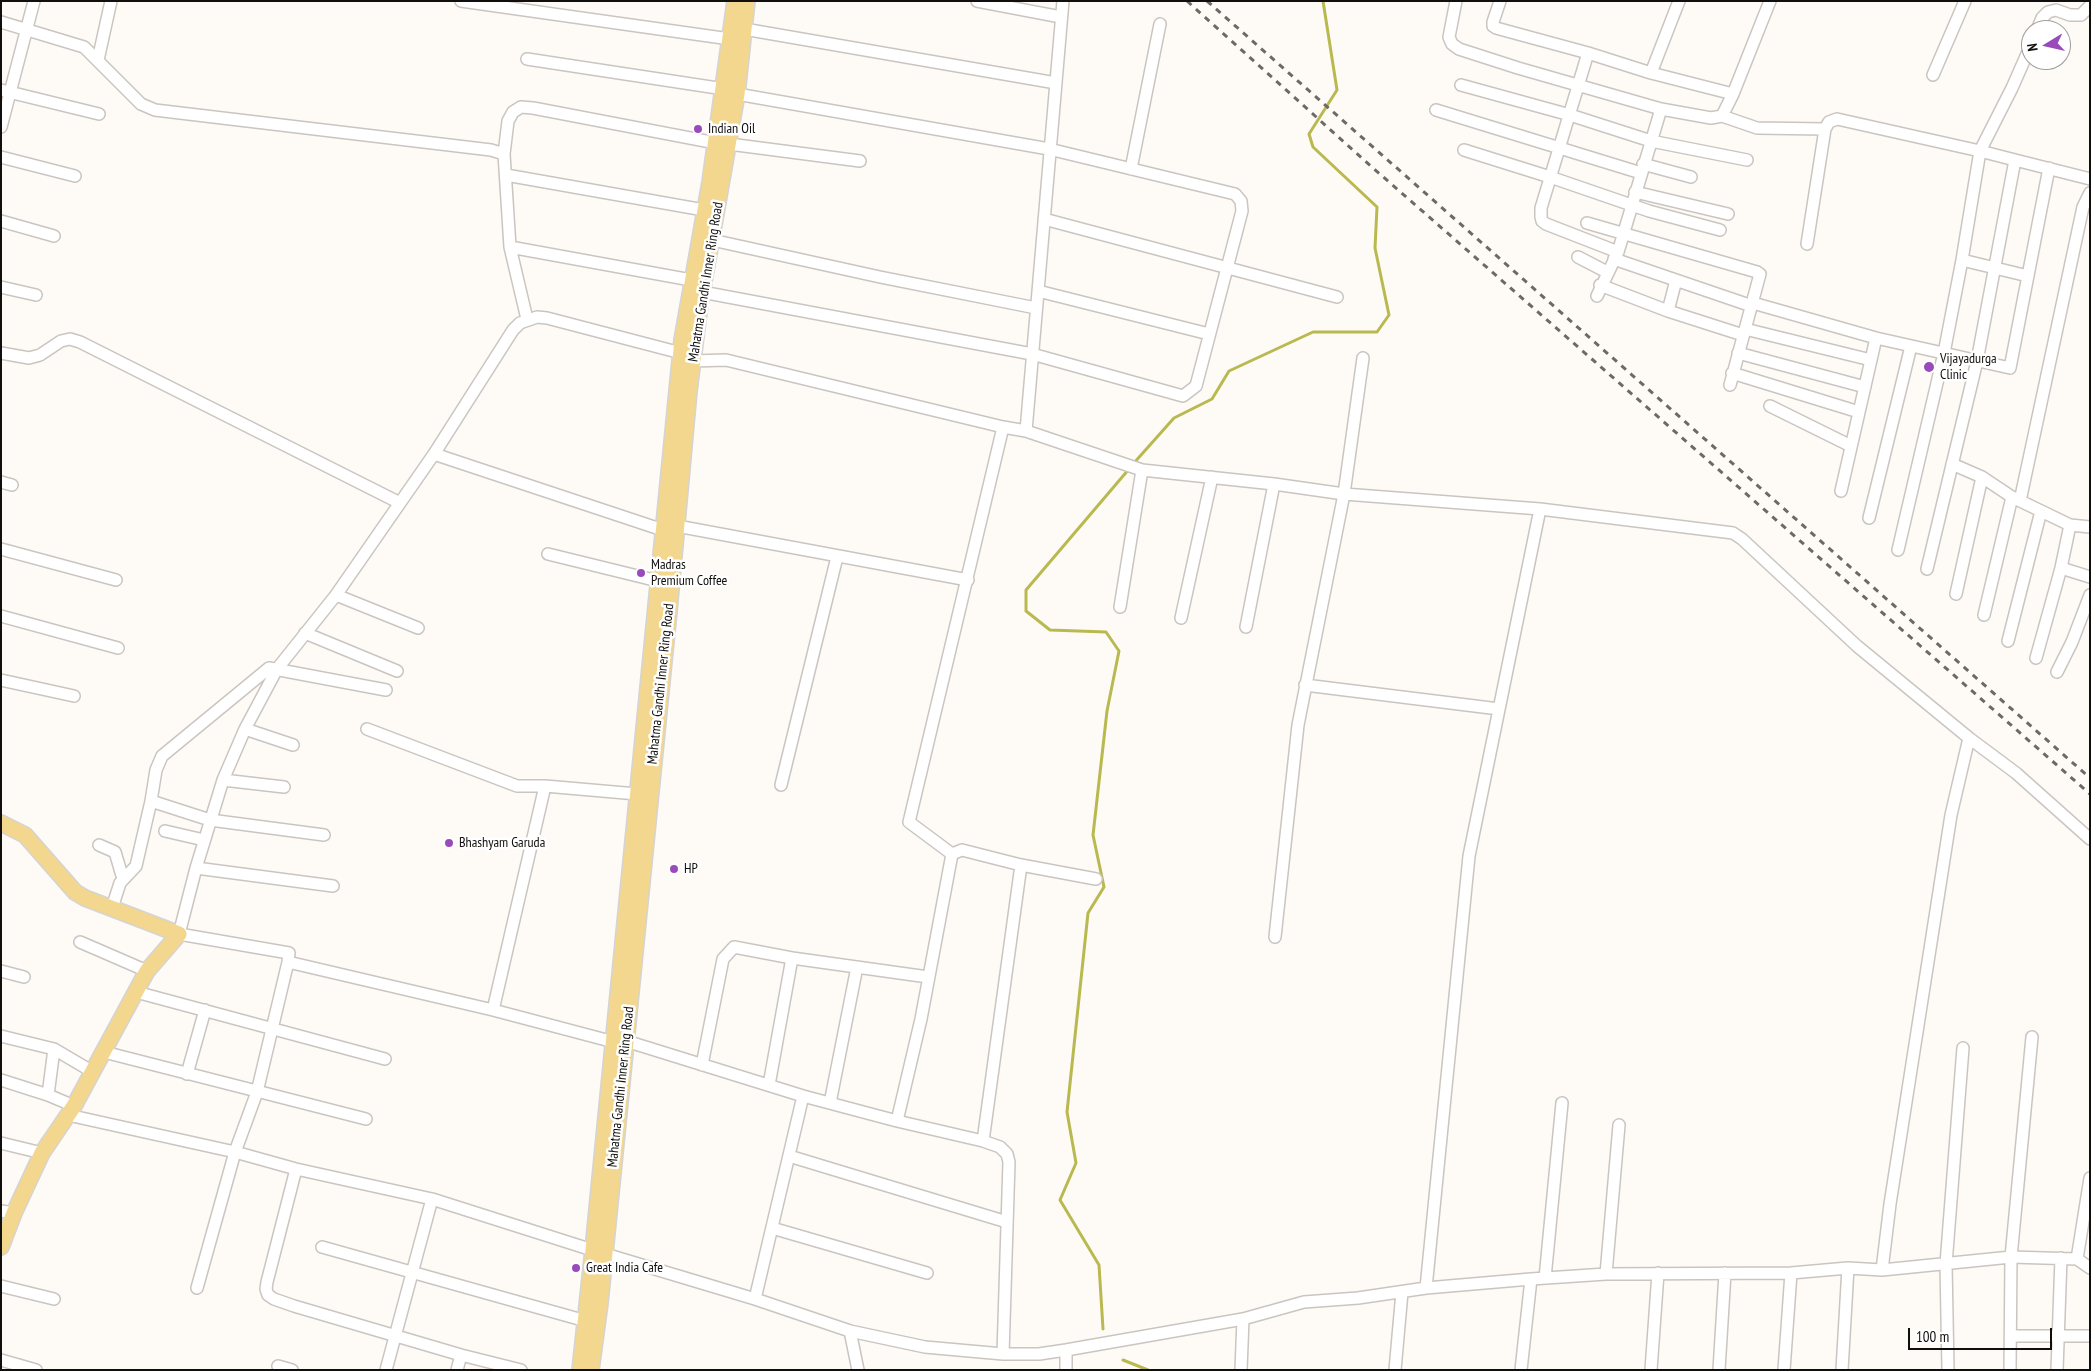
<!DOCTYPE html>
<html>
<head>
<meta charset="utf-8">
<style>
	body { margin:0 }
	#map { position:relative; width:2091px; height:1371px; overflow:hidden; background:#fefaf6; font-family:"PT Sans Narrow",sans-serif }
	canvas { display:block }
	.frame { position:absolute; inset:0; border:2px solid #100f0d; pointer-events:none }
	.north { position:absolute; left:2021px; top:20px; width:50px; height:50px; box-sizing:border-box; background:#fff; border:1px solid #9f9f9e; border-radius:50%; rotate:261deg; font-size:14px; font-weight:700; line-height:20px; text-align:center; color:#100f0d }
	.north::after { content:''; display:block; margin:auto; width:18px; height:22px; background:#9a4bbb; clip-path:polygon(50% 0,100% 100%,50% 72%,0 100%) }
	.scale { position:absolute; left:1908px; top:1328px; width:144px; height:22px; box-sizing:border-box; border:2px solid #100f0d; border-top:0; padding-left:6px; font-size:15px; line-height:18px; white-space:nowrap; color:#100f0d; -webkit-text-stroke:4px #fff; paint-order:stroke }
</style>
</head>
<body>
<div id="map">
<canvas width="2091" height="1371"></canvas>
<div class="frame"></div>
<div class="north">N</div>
<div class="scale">100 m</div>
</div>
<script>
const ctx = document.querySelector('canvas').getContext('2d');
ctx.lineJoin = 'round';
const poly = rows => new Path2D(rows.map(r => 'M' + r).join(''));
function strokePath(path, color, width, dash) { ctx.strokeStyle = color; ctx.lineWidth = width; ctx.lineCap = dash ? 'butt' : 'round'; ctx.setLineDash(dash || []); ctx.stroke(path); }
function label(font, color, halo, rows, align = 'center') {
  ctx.font = font + ' "PT Sans Narrow",sans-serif'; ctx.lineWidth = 5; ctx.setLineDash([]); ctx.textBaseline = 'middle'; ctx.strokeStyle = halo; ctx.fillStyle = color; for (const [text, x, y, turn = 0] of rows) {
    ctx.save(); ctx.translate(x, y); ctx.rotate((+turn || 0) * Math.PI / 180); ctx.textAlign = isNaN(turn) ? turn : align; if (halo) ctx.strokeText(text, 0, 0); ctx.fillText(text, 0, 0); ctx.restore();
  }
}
strokePath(poly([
	[1133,464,1174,418,1212,399,1229,371,1313,332,1377,332,1389,315,1375,248,1377,207,1313,147,1309,134,1337,90,1323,1],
	[1103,1329,1099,1265,1060,1200,1076,1163,1067,1112,1088,913,1104,887,1093,835,1107,711,1119,651,1106,632,1050,630,1026,611,1026,590,1129,469],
	[1123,1360,1148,1370]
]), '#b9b950', 3);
const minor = poly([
	[461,1,730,39],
	[977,1,1061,17],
	[1456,1,1449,37,1452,44,1459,49,1518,68,1661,109,1711,118,1722,116,1733,94],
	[1500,1,1493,22,1493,26,1496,28,1588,53,1651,73,1733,94,1770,1],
	[1,22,84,47,141,104,155,110,491,150,504,154],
	[744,29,1056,83],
	[2037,30,2042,18,2048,12,2056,10,2070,15,2081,15,2090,6],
	[1588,53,1541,208,1541,217,1542,221,1546,224,1618,252],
	[527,59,724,89],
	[98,60,111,1],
	[1651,73,1679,1],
	[1933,75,1965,1],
	[1461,85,1570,115,1651,141,1747,160],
	[1,90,99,114],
	[1436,110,1641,173],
	[1722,116,1757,128,1825,129],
	[1,127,34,1],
	[729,144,860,161],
	[1464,150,1550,177,1649,211,1720,230],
	[1,157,75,176],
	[2015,160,1980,151,2012,88,2031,45],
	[1643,164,1691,177],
	[1131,169,1160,24],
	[506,175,704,210],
	[1635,192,1728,214],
	[1044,219,1337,297],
	[1,221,54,236],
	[1587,223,1757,272,1760,274,1730,385],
	[712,240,880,277,1036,308],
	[1807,244,1825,129,1829,122,1837,119,1980,151,1962,260,1944,353,1898,550],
	[510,247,691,280],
	[1578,257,1607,272],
	[1614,259,1752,306],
	[1962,260,2028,276],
	[1600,285,1668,311,1743,335],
	[1,287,36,295],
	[1038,291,1209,334],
	[702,292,1032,354,1183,396,1196,386,1242,211,1241,201,1235,194,1049,149,737,94],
	[1597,296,1618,252,1661,109],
	[1753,303,1876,338,2010,368,2049,168],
	[1668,311,1676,280],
	[527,319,510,247,504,154,508,121,513,112,521,107,533,108,716,143],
	[1745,329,1871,360],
	[1,353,29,358,40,355,61,341,70,339,80,342,400,503],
	[1738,353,1865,387],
	[692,361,726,360,1003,427],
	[1732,373,1859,412],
	[1770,406,1851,446],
	[1026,431,1063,1],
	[434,454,663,530],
	[1952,464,1982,477,2012,497,2070,525,2090,527],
	[1,482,12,485],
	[1841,491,1876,338],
	[2020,501,2083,207,2090,193],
	[1540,509,1733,533,1742,539,1857,646,1969,738,2016,773,2090,839],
	[1869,518,1911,346],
	[677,526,968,580],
	[1,549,116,580],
	[548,554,658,581],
	[2061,568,2090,577],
	[1927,569,1977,361,2015,160,2090,179],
	[1956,594,1982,477],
	[336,595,418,628],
	[1120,607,1142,470],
	[1984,615,2012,497],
	[1,616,118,648],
	[1181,618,1212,477],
	[1246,627,1274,484],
	[305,633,397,671],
	[2008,641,2041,511],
	[2036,658,2061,568,2070,525],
	[2057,672,2072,642,2090,595],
	[1,680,74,696],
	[1305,685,1499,709],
	[245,729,293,745],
	[367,729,517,786,545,786,637,794],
	[223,780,284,787],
	[781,785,837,557],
	[151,801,210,820,324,835],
	[165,831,204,840],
	[99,845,115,852,123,879],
	[952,854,909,822,1003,427,1026,431,1142,470,1274,484,1344,494,1540,509,1469,856,1426,1288],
	[196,868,333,886],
	[112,908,120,883,136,866,151,801,156,770,162,756,269,668,386,690],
	[1275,937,1298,725,1344,494,1363,358],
	[80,942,147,971],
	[792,958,928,977],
	[288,962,289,953,179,934,196,868,223,780,245,729,277,669,336,595,434,454,513,330,520,323,537,317,547,318,681,353],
	[1,971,24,977],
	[136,992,385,1059],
	[493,1010,545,786],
	[1,1036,54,1049,93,1072],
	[626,1041,803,1096],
	[104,1052,366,1119],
	[702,1065,723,959,734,947,792,958,769,1085],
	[187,1074,205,1010],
	[1,1080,48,1095,74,1106],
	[48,1095,54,1049],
	[830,1103,857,967],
	[68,1115,235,1152,296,1169,432,1199,605,1254,755,1299,850,1331,925,1347,1003,1354,1039,1354,1066,1350,1243,1319,1304,1302,1358,1298,1426,1288,1531,1279,1606,1274,1791,1273,1848,1268,1882,1270,2011,1257,2077,1259,2090,1268],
	[897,1121,921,1019,952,854,962,850,1021,865,1096,879],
	[983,1141,1021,865],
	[1,1143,42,1153],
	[789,1156,1007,1222],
	[296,1169,267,1282,266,1289,268,1295,274,1299,294,1306,461,1355,457,1370],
	[1,1211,14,1213],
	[772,1228,927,1273],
	[322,1247,586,1321],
	[2077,1259,2090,1178],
	[1882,1270,1890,1204,1951,815,1969,738],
	[1606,1274,1619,1125],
	[1545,1278,1562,1103],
	[1,1286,54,1299],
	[197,1288,235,1152,257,1092,288,962,493,1010,614,1042],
	[755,1299,803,1096,897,1121,983,1141,1000,1147,1007,1154,1009,1162,1003,1354],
	[850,1331,858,1370],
	[2012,1336,2090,1336],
	[461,1355,521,1370],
	[1,1360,36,1370],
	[278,1366,292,1370],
	[386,1370,432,1199],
	[1066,1370,1066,1350],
	[1241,1370,1243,1319],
	[1395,1370,1402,1292],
	[1521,1370,1531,1279],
	[1651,1370,1658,1273],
	[1719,1370,1725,1273],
	[1784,1370,1791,1273],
	[1842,1370,1848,1268],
	[1948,1370,1946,1264,1963,1048],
	[2010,1370,2011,1257,2032,1037],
	[2057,1370,2061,1258]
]);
const major = poly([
	[1,823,25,835,75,892,85,898,179,934,147,971,74,1106,42,1153,14,1213,1,1247],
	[580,1370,593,1250,682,340,710,182,735,1],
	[591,1370,600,1303,669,611,689,391,700,304,737,94,747,1]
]);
strokePath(minor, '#cbc5c1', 14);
strokePath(major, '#d4d4d3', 18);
strokePath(minor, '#fff', 11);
strokePath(major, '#f3d78f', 15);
strokePath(poly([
	[1187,1,1373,168,2090,794],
	[1207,1,2090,778]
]), '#6c6a67', 3, [6, 6]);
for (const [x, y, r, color] of [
	[698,129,5,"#9a4bbb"],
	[1929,367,6,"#9a4bbb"],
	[641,573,5,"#9a4bbb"],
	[449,843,5,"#9a4bbb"],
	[674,869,5,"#9a4bbb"],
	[576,1268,5,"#9a4bbb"]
]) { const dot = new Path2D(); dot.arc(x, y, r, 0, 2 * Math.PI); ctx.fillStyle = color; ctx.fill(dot); strokePath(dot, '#fff', 2); }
label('14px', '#100f0d', '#fff', [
	["Indian Oil",708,129],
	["Vijayadurga",1940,359],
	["Clinic",1940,375],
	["Madras",651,565],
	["Premium Coffee",651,581],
	["Bhashyam Garuda",459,843],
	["HP",684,869],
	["Great India Cafe",586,1268]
], 'left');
label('14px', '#100f0d', '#fff', [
	["Mahatma Gandhi Inner Ring Road",706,282,-81],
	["Mahatma Gandhi Inner Ring Road",661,684,-84],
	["Mahatma Gandhi Inner Ring Road",621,1087,-84]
]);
</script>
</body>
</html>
